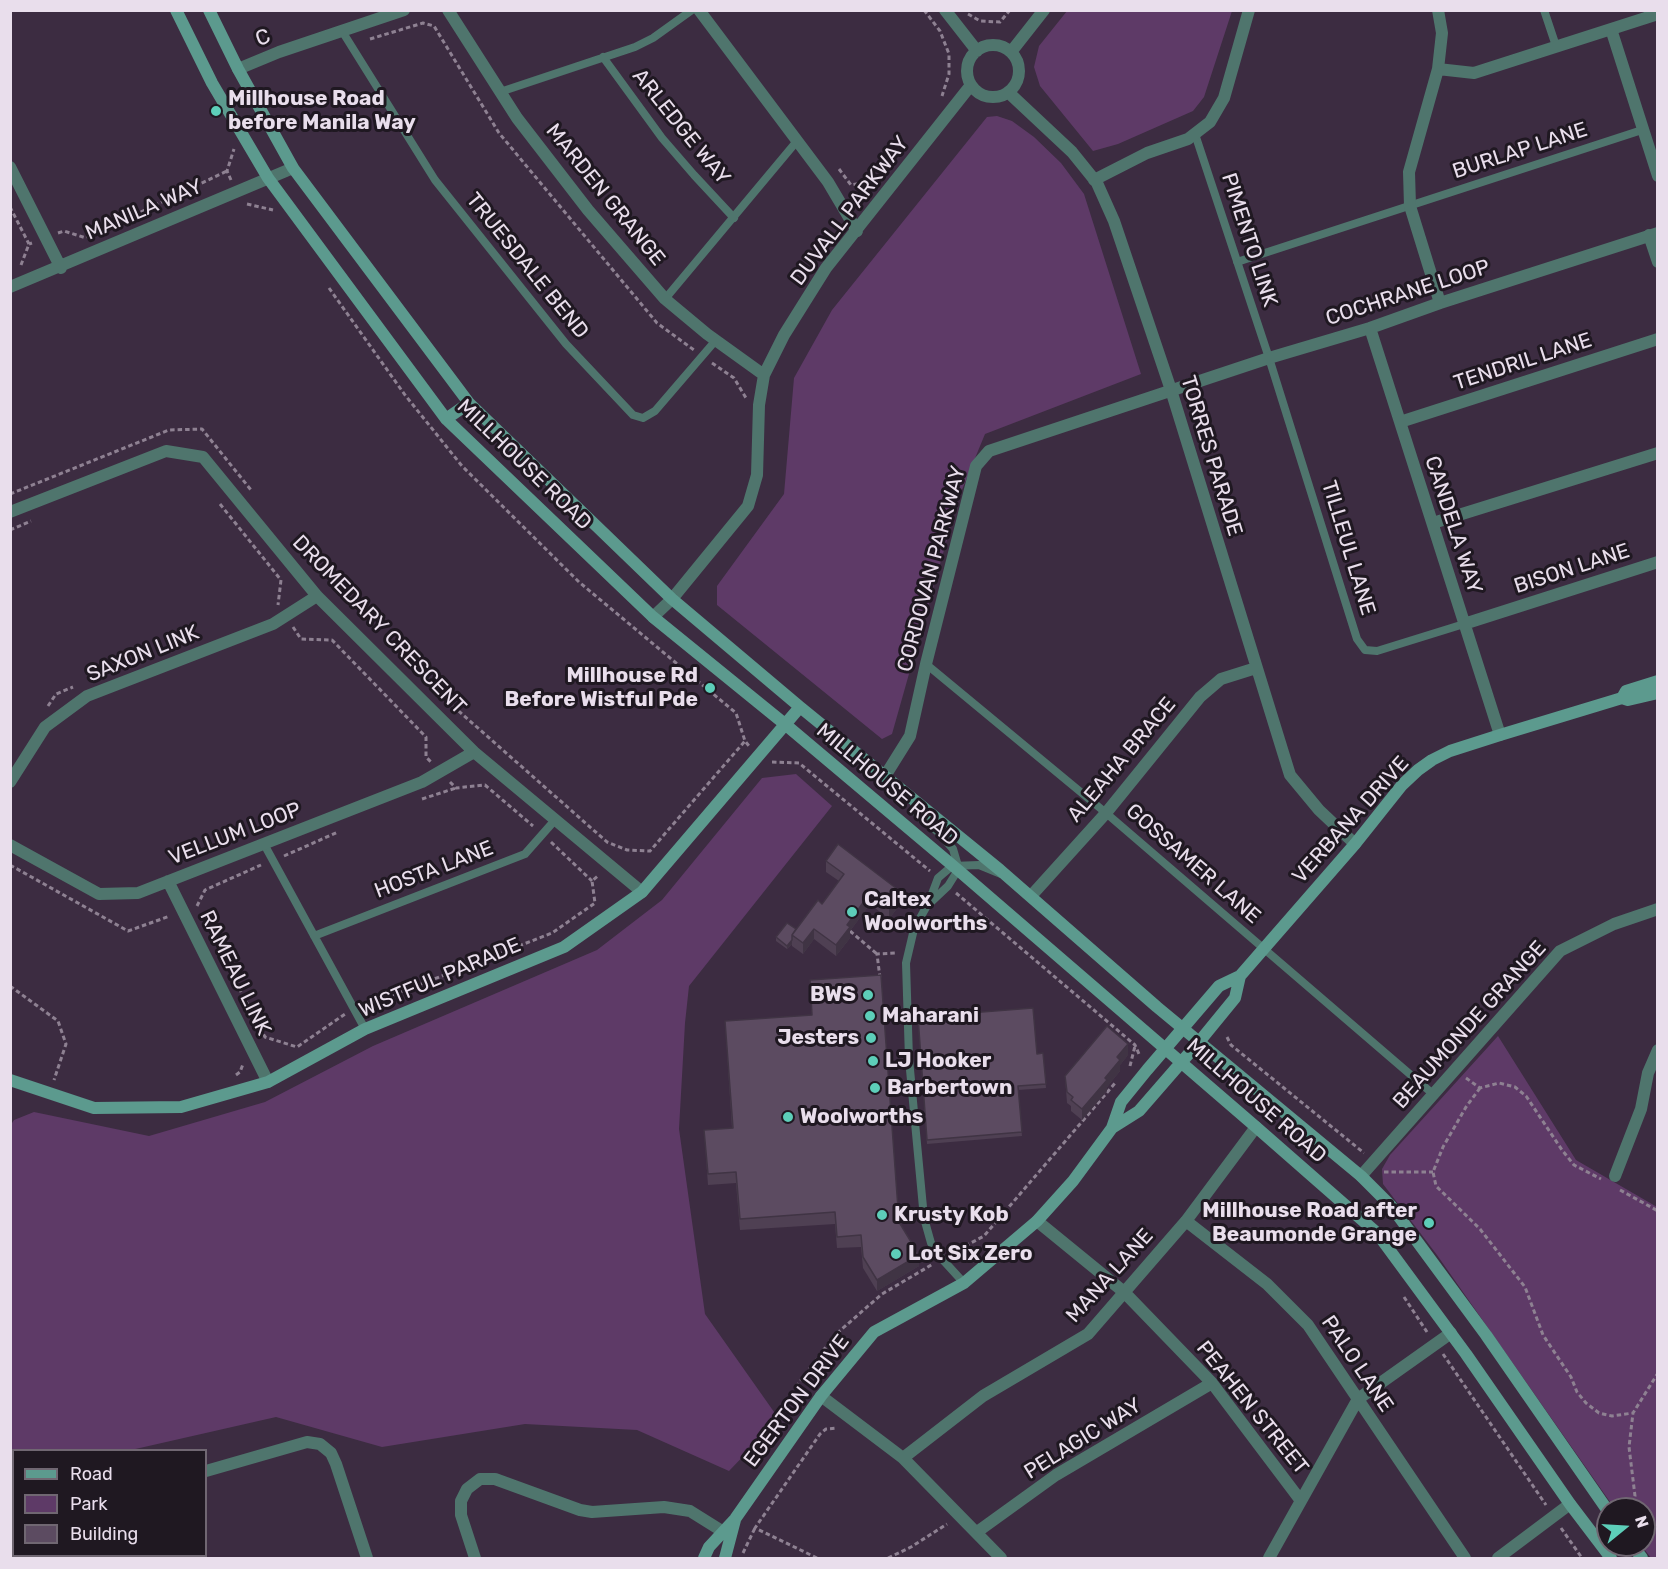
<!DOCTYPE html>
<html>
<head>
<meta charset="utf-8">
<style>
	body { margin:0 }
	#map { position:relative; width:1668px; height:1569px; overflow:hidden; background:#3c2c41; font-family:Rubik,sans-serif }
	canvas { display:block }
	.frame { position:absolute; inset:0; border:12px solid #e9deec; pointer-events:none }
	.legend { position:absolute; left:12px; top:1449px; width:195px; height:108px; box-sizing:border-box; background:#1f1821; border:2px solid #706772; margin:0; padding:8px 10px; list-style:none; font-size:18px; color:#e9deec }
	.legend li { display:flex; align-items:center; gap:12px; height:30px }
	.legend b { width:30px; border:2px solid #706772 }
	.north { position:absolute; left:1596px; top:1497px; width:60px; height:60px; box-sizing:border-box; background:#1f1821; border:2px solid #706772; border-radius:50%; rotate:72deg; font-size:16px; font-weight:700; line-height:24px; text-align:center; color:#e9deec }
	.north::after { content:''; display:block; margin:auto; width:21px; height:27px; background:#5dceb9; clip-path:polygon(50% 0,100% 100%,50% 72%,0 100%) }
</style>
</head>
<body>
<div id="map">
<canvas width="1668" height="1569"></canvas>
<div class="frame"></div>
<ul class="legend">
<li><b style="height:8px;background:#5c9a8e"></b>Road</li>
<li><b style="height:16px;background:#5e3a67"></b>Park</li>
<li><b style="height:16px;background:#5c4b61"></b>Building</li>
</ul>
<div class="north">N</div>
</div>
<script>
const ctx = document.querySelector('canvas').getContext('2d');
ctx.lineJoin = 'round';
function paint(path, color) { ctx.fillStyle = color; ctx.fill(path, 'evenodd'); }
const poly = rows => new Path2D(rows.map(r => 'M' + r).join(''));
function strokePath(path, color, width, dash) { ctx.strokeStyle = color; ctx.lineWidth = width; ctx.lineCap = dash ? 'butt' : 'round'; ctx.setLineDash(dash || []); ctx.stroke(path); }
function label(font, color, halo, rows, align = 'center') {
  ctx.font = font + ' Rubik,sans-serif'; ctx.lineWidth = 6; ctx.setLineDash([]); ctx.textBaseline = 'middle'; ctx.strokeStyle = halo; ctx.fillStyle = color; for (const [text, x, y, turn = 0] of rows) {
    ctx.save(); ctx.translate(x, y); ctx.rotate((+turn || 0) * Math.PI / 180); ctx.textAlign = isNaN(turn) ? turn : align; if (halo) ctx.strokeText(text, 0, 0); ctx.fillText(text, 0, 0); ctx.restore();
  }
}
paint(poly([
	[1067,11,1067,10,1232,11,1204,97,1193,111,1118,144,1093,151,1040,86,1034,67,1039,46],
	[997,116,1012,121,1034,137,1061,163,1084,194,1141,374,985,434,959,497,892,734,882,739,717,605,717,586,784,494,794,378,832,310,987,117],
	[796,774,832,806,689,986,685,1023,679,1129,705,1314,779,1419,729,1471,637,1430,525,1424,382,1447,276,1417,131,1450,14,1450,13,1479,11,1480,10,1126,14,1120,34,1112,149,1136,265,1102,373,1046,597,950,662,900,762,778],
	[1498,1036,1576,1160,1657,1207,1657,1558,1651,1558,1641,1545,1644,1545,1644,1509,1615,1509,1437,1255,1383,1184,1382,1169,1390,1155]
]), '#5e3a67');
strokePath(poly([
	[924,10,940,31,949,54,949,74,942,96],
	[968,14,980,21,1000,22,1010,10],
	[370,39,423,23,434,26,499,133,657,323,694,350],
	[839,169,851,185,875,181],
	[231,180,227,171,234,149],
	[247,204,273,210],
	[10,207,29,244],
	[58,233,64,231,86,238,227,171],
	[21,265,29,244,32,243],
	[329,288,405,395,462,466,579,582,736,713,745,741,749,746],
	[712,363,734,378,746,398],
	[10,494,169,430,202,429,251,490],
	[220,504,281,580,278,605],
	[10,530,31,521],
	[293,627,301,639,332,640,426,737,426,757,431,762],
	[436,691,607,842,627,850,650,851,745,741],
	[48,706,56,694,73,687],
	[772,762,799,763,930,871],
	[450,782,456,788,485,785,533,826],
	[422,799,456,788],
	[551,842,592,881],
	[284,856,338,832],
	[10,865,128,931,170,916],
	[956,893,1135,1045,1139,1054],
	[197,906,205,890,261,865],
	[850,931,877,954],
	[880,978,877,954,897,953],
	[10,986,58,1021,66,1044,54,1080],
	[239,988,265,1037,297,1047,345,1014],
	[365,1006,552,933,595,903,592,881,599,875],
	[1227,1037,1231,1045,1364,1153],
	[1130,1066,1135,1046],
	[236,1075,240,1072,243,1064],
	[1466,1078,1480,1088,1499,1083,1515,1087,1526,1096,1562,1150,1574,1165,1601,1179],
	[1480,1088,1466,1107,1443,1147,1433,1172,1436,1186,1480,1229,1525,1287,1543,1335,1571,1377,1577,1392,1586,1403,1599,1413,1612,1416,1633,1413],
	[1384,1172,1433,1172],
	[1620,1190,1658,1211],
	[952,1253,984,1236,1116,1082],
	[1404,1297,1427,1332],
	[1443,1354,1546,1505],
	[796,1387,834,1336,859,1314,882,1294,933,1264],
	[1628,1509,1632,1506,1635,1496,1629,1447,1633,1413,1658,1373],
	[1561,1528,1582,1558],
	[743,1553,755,1528],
	[817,1558,755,1528,820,1434,826,1429,837,1428],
	[888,1558,911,1547,947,1524]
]), '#8e8192', 3, [4.5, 3]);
strokePath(poly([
	[1544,10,1556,46],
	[342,31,435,180,566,344,633,415,643,418,655,411,716,340],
	[603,57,662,138,694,175,734,218],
	[500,92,635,47,653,38,692,10],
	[1195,134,1269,358,1357,639,1365,650,1377,651,1464,624],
	[1237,262,1642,130],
	[665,299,797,141],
	[926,664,1106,813,1433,1094],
	[913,800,918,816,939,833,953,849,958,866,958,870,948,886,931,902],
	[264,844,365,1029],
	[314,936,525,854,555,820],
	[964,1283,943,1260,931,1243,924,1218,909,1059,906,963,914,929,929,902,938,878,952,866,979,865,1001,874]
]), '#4f756d', 8);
strokePath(poly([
	[448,10,517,118,588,210,665,299,707,334,764,375],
	[699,10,828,182,857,231],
	[945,10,977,51],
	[1438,10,1442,33,1438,69,1409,172,1410,206,1440,303],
	[1611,29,1658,176],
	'967 71a26 26 0 1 1 52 0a26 26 0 1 1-52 0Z',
	[1011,52,1044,10],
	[238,69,279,52,404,10],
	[1438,69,1474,73,1658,14],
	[1008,92,1072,152,1097,183,1114,221,1171,390,1290,775,1319,810,1355,844],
	[10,167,61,268],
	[1094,180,1147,153,1188,139,1210,122,1224,98,1249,10],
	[1649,235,1658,262],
	[10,287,293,168],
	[1370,328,1500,735],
	[1400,422,1658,339],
	[10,512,166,451,203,457,317,596,474,752,642,892],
	[1433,523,1658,453],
	[653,617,672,599,748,506,757,475,759,405,764,375,784,335,826,268,971,85],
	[1464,624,1658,562],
	[885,776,910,736,926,664,976,466,989,451,1269,358,1370,328,1440,303,1658,233],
	[10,782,45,727,87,696,273,624,317,596],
	[10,845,99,894,138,893,422,782,474,752],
	[168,881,268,1082],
	[1031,896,1106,813,1200,697,1221,679,1256,668],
	[1361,1176,1560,951,1614,924,1658,909],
	[1615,1176,1641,1109,1648,1073,1658,1050],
	[1037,1221,1124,1292,1212,1383,1301,1501],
	[1186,1221,1267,1284,1308,1325,1465,1558],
	[821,1396,903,1458,1001,1558],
	[903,1458,983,1396,1088,1334,1186,1221,1256,1127],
	[206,1471,307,1442,320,1444,331,1453,336,1464,367,1558],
	[10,1523,14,1522],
	[977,1532,1056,1475,1212,1383],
	[149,1556,150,1558],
	[475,1558,461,1515,461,1501,467,1489,480,1479,495,1479,580,1510,592,1512,664,1507,690,1511,730,1536],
	[1269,1558,1358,1399,1451,1333],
	[1498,1558,1570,1504]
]), '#4f756d', 12);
strokePath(poly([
	[176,10,212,83,268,178,446,419,653,617,786,725,958,870,1256,1127,1377,1233,1466,1354,1570,1504,1611,1558],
	[209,10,238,69,293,168,469,403,672,599,800,707,1000,870,1157,1007,1361,1176,1391,1206,1486,1335,1608,1511],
	[446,419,469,403],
	[1622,698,1626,691,1658,681],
	[10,1080,94,1108,181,1107,268,1082,365,1029,564,947,642,892,800,707],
	[1112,1128,1139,1111,1199,1042,1235,998,1240,976],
	[1632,1545,1642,1558],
	[704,1558,709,1547,735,1519,821,1396,874,1332,964,1283,1037,1221,1073,1181,1112,1128,1121,1102,1147,1070,1219,986,1240,976,1355,844,1402,785,1418,770,1432,760,1450,751,1500,735,1622,698,1628,700,1658,693],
	[725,1558,735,1520]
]), '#5c9a8e', 12);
paint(poly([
	[826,861,901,903,889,919,870,904,850,931,850,938,836,956,814,939,803,954,792,946,792,944,787,949,776,941,776,937,796,929,822,904,839,881,826,872],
	[810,980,899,1222,919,1266,877,1291,863,1268,861,1247,837,1248,835,1224,740,1230,736,1183,708,1185,704,1130,732,1128,725,1021,812,1015],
	[918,1017,1037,1054,1043,1053,1046,1088,1018,1090,1022,1136,927,1144],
	[1128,1055,1120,1065,1120,1071,1107,1087,1107,1091,1082,1120,1071,1111,1071,1106,1067,1103,1065,1076]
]), '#4f4053');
paint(poly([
	[901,892,901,903,889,919,889,908],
	[870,893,870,904,850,931,850,938,836,956,836,945,847,925],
	[814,929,814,939,803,954,803,943],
	[792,940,792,944,787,949,787,946],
	[1128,1044,1128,1055,1120,1065,1120,1071,1107,1087,1107,1091,1082,1120,1082,1109,1105,1078,1117,1057],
	[919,1255,919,1266,877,1291,877,1280]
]), '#403444');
const building = poly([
	[838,844,901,892,889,908,870,893,847,925,850,927,836,945,814,929,803,943,792,935,818,900,822,904,844,874,826,861,838,844],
	[787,923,796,929,792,935,792,940,787,946,776,937,787,923],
	[881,975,899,1222,919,1255,877,1280,863,1257,861,1235,837,1237,835,1212,740,1219,736,1172,708,1174,704,1130,733,1128,725,1021,812,1015,810,980,881,975],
	[1033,1008,1037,1054,1043,1053,1046,1084,1018,1086,1022,1132,927,1140,918,1017,1033,1008],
	[1107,1026,1128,1044,1117,1057,1120,1060,1105,1078,1107,1080,1082,1109,1071,1100,1073,1097,1067,1092,1065,1076,1107,1026]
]);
paint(building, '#5c4b61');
strokePath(building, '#403444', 1.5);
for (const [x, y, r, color] of [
	[216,111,6,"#5dceb9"],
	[710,688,6,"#5dceb9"],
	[852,912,6,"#5dceb9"],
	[868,995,6,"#5dceb9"],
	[870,1016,6,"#5dceb9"],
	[871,1038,6,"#5dceb9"],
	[873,1061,6,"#5dceb9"],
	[875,1088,6,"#5dceb9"],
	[788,1117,6,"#5dceb9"],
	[882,1215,6,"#5dceb9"],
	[1429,1223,6,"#5dceb9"],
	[896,1254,6,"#5dceb9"]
]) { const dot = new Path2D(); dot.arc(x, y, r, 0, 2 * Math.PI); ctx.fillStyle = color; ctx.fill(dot); strokePath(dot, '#1f1821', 2); }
label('21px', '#e9deec', '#1f1821', [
	["C",263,38,-21],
	["ARLEDGE WAY",681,127,51],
	["BURLAP LANE",1520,151,-18],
	["MARDEN GRANGE",605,195,51],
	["MANILA WAY",144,210,-23],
	["DUVALL PARKWAY",850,211,-53],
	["PIMENTO LINK",1249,240,72],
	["TRUESDALE BEND",527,266,51],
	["COCHRANE LOOP",1408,293,-18],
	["TENDRIL LANE",1523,362,-18],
	["TORRES PARADE",1211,456,73],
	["MILLHOUSE ROAD",524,465,44],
	["CANDELA WAY",1453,525,72],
	["TILLEUL LANE",1348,548,73],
	["CORDOVAN PARKWAY",932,569,-75],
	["BISON LANE",1572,569,-18],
	["DROMEDARY CRESCENT",379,625,46],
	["SAXON LINK",143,654,-22],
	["ALEAHA BRACE",1122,760,-50],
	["MILLHOUSE ROAD",887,785,40],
	["VERBANA DRIVE",1351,820,-48],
	["VELLUM LOOP",235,834,-21],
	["GOSSAMER LANE",1193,864,41],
	["HOSTA LANE",434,870,-21],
	["RAMEAU LINK",235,973,64],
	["WISTFUL PARADE",440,978,-23],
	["BEAUMONDE GRANGE",1470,1025,-48],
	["MILLHOUSE ROAD",1256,1101,41],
	["MANA LANE",1110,1276,-48],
	["PALO LANE",1357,1364,56],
	["EGERTON DRIVE",797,1401,-53],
	["PEAHEN STREET",1252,1408,51],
	["PELAGIC WAY",1083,1439,-32]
]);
label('bold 21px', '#e9deec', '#1f1821', [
	["Millhouse Road",228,99],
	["before Manila Way",228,123],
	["Millhouse Rd",698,676,"right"],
	["Before Wistful Pde",698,700,"right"],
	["Caltex",864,900],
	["Woolworths",864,924],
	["BWS",856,995,"right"],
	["Maharani",882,1016],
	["Jesters",859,1038,"right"],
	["LJ Hooker",885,1061],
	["Barbertown",887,1088],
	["Woolworths",800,1117],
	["Millhouse Road after",1417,1211,"right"],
	["Beaumonde Grange",1417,1235,"right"],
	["Krusty Kob",894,1215],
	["Lot Six Zero",908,1254]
], 'left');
</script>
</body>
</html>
